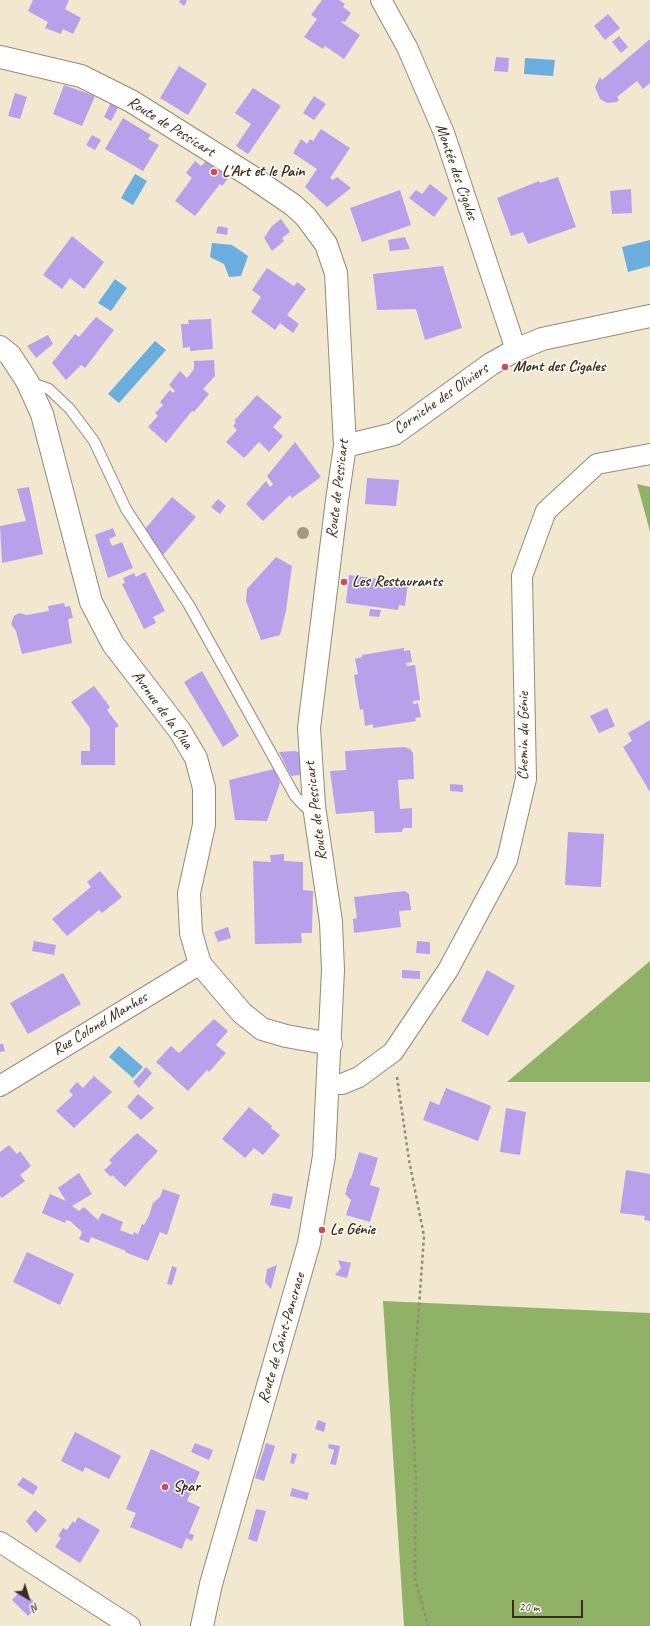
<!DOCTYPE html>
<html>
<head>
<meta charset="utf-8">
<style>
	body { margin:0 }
	#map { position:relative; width:650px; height:1626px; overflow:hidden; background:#f1e8cf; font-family:Caveat,sans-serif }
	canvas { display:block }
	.north { position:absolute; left:8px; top:1578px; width:40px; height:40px; -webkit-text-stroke:3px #fdfcf7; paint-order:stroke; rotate:142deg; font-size:11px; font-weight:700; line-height:16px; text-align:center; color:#3b2a1e }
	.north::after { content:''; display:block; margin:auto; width:14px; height:18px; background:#3b2a1e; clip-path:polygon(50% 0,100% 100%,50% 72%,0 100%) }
	.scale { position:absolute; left:512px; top:1600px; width:71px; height:18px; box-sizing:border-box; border:2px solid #3b2a1e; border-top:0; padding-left:5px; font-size:12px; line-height:14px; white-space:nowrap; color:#3b2a1e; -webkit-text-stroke:3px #fdfcf7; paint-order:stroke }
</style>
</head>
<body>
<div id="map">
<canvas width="650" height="1626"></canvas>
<div class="north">N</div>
<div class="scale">20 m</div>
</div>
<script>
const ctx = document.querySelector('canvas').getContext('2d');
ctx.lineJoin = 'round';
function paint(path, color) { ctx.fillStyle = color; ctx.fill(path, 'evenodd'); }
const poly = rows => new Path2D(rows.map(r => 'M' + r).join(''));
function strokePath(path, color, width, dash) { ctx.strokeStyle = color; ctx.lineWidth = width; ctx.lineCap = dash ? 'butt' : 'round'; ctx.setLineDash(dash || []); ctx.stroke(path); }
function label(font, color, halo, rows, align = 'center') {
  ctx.font = font + ' Caveat,sans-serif'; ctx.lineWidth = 3; ctx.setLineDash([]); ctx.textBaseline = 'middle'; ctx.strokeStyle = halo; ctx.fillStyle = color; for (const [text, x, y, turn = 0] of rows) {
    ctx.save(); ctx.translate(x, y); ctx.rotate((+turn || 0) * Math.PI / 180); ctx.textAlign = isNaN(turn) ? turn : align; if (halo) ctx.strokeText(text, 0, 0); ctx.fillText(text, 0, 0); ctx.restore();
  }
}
paint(poly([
	[637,484,650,487,650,532,645,513],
	[650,961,650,1082,507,1082],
	[383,1301,650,1313,650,1626,404,1626]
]), '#90b267');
paint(poly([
	[525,58,555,60,553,76,524,74],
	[135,174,147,181,133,205,121,198],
	[650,240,650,266,628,272,622,247],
	[212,243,232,245,248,256,241,276,229,277,224,264,210,257],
	[115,279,127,288,111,311,98,303],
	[155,341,166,350,119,403,108,394],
	[119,1046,143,1067,133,1078,109,1057]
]), '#6aaddf');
paint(poly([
	[33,0,69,0,65,9,81,18,73,34,63,29,61,34,45,28,48,22,28,11],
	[180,0,186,0,187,1,184,6,179,2],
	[322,0,339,0,345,4,343,7,351,13,345,22,342,21,341,22,360,35,344,59,325,46,323,49,304,37,317,19,311,15],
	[608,14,620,28,605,40,594,26],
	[619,36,628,47,621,53,612,42],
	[650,39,650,83,643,89,637,81,617,97,619,100,617,102,607,103,600,99,595,87,600,77,602,80],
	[496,57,509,58,508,72,494,71],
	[179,66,207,84,188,115,160,98],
	[64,85,95,96,82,126,53,114],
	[253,88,281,106,248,154,236,146,251,124,235,113],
	[15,93,27,97,20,119,8,116],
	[314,96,326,104,314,120,303,113],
	[111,102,119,106,111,121,104,117],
	[123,118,151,135,148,139,159,145,143,171,105,149],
	[321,129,350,148,330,178,333,180,337,177,351,188,327,207,305,187,317,169,293,153,301,139,307,144,310,139,313,141],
	[92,135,101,140,95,150,86,145],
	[208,159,232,174,222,186,220,184,195,216,175,201,192,178,186,173,195,161,201,166],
	[558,177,576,227,528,244,523,232,511,236,497,198,539,181,540,183],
	[430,184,448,198,434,217,409,198,416,190,422,194],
	[631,189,632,213,612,214,610,191],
	[400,190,411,225,362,242,350,208],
	[281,219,290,232,282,238,284,241,272,251,264,238,272,226],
	[218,226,228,228,227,235,216,233],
	[72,236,104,262,84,289,70,278,62,289,43,275],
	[405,237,410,249,390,251,388,240],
	[443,266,462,328,425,340,416,309,377,310,373,274],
	[267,268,294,286,297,282,306,289,287,315,299,324,293,333,280,323,275,330,251,312,261,297,252,290],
	[96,317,114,330,85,368,81,365,66,380,52,363,75,334,79,337],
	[211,319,213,349,190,351,190,347,183,348,181,324,189,324,188,320],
	[48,335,53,344,36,358,27,346],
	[214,360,215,376,203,389,209,394,194,412,192,411,166,443,148,427,158,416,155,413,163,405,160,402,170,390,173,393,175,391,169,385,180,371,187,378,194,369,194,361],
	[257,395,282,417,273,427,283,436,269,452,259,442,244,458,226,442,237,430,233,426,236,422,234,421],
	[295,442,321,477,292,498,290,495,263,521,246,504,266,481,270,487,273,484,267,476],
	[367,478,399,480,396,506,365,504],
	[29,487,43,554,2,563,0,526,26,521,17,489],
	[172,497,196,517,163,555,145,529],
	[218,499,226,506,220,514,211,507],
	[113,528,116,536,109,539,112,546,122,542,133,568,108,578,95,535],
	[276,557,292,566,286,611,280,635,261,640,246,601,247,589],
	[145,572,165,611,153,617,156,623,144,629,122,584,125,583,123,578,134,573,136,577],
	[349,575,408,583,405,606,399,605,398,610,346,603],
	[64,603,65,607,70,606,73,618,68,619,72,643,22,654,16,631,11,624,14,616,19,613,27,615,49,611,48,606],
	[370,609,381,610,379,617,369,616],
	[404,648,404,651,410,650,412,662,406,663,407,666,415,665,420,700,413,701,413,704,418,703,421,717,415,718,416,721,373,728,373,724,365,726,363,709,360,710,354,675,358,674,355,659,362,657,362,655],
	[202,671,239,736,223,747,184,682],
	[94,686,110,707,107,710,119,726,115,728,115,765,81,765,81,751,90,751,90,728,71,702],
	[607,708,615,726,599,733,590,716],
	[650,720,650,792,623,747,632,741,628,733],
	[404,747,410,749,413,753,414,779,398,780,400,809,412,808,412,828,403,828,402,832,375,833,374,811,336,814,330,771,346,770,345,751],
	[295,751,301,753,300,775,291,776,279,752],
	[274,769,280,783,267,821,235,820,229,780],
	[450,784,463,785,463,792,450,791],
	[568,832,604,834,601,887,565,885],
	[284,854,284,861,303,862,303,890,313,891,312,933,301,933,302,943,255,944,253,861,271,862,270,855],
	[100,871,122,897,102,913,99,910,67,936,52,919,91,887,87,882],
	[405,891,409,894,411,910,399,911,401,927,354,933,353,919,357,918,354,897],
	[228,927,231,938,218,942,214,932],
	[34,941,56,945,54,955,32,951],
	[417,941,430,942,430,954,416,953],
	[402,970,420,971,420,979,402,978],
	[487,970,515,986,488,1036,461,1021],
	[63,973,81,1004,28,1034,10,1003],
	[214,1019,228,1031,216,1045,226,1053,209,1072,207,1070,188,1091,156,1062,171,1046,179,1053],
	[0,1044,3,1044,5,1051,0,1052],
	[146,1067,152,1073,139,1088,133,1082],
	[94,1076,112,1092,74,1128,56,1111,73,1095,69,1091,77,1082,83,1088],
	[446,1088,491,1106,478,1141,423,1120,430,1101,439,1105],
	[138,1094,154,1108,141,1120,127,1107],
	[249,1107,272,1126,271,1128,280,1135,263,1155,254,1148,245,1158,222,1139],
	[506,1108,526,1112,520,1155,500,1152],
	[137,1133,158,1151,125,1187,112,1175,111,1177,104,1170,112,1163,109,1160],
	[9,1145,17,1154,20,1151,31,1166,20,1175,25,1181,2,1198,0,1196,0,1152],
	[359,1152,378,1158,370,1185,380,1188,370,1222,346,1215,351,1200,345,1194,347,1190,346,1190,350,1178,351,1179],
	[626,1170,650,1174,650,1221,644,1220,645,1216,620,1213],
	[79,1173,92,1194,72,1206,79,1211,84,1207,98,1220,102,1213,123,1222,120,1230,133,1235,134,1232,138,1234,142,1224,144,1225,149,1216,153,1203,160,1197,163,1189,180,1195,167,1235,160,1232,148,1261,125,1252,126,1251,91,1237,89,1243,79,1239,82,1232,70,1221,66,1220,65,1223,42,1213,50,1194,66,1201,58,1188],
	[273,1193,293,1197,290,1209,270,1205],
	[27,1252,74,1274,60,1305,13,1282],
	[338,1260,351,1263,347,1278,335,1275,341,1268],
	[277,1265,271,1289,265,1282,267,1269],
	[172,1266,177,1268,172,1285,167,1284],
	[318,1420,326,1423,324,1432,315,1429],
	[75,1432,121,1456,109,1479,85,1467,83,1472,61,1461],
	[195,1443,213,1450,209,1460,191,1452],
	[266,1443,275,1446,264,1481,255,1478],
	[329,1444,340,1446,336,1465,330,1464,334,1450,328,1448],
	[151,1449,200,1472,187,1501,200,1507,189,1533,194,1535,192,1541,186,1538,182,1549,130,1527,136,1513,126,1509],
	[292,1453,297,1454,294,1464,290,1463],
	[23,1477,38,1487,33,1495,17,1485],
	[292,1488,309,1493,307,1500,290,1496],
	[256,1509,266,1511,257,1542,248,1539],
	[35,1510,47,1520,36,1533,26,1521],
	[78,1517,100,1530,80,1563,55,1547,61,1538,58,1536,63,1528,67,1530,73,1521,75,1523],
	[22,1589,38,1606,28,1616,12,1600]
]), '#b9a0eb');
const lane = poly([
	[29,382,49,389,70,409,94,441,126,509,189,605,295,796,305,807,314,806]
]);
const street = poly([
	[381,0,407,47,444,133,516,350],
	[329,1084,342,1084,359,1077,393,1052,448,970,507,860,526,779,522,576,546,511,597,464,650,454],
	[0,1086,200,964],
	[0,1542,130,1626]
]);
const secondary = poly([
	[0,57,81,76,131,101,249,175,293,205,306,217,326,244,336,273,345,446,337,500,309,728,314,806,331,922,333,970,324,1156,309,1243,211,1584,202,1626],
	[0,347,10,355,27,381,42,414,91,602,113,644,180,731,196,758,204,788,204,825,189,893,191,933,200,964,242,1013,262,1029,286,1036,331,1044],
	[345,446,394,434,491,364,516,350,542,339,650,316]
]);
strokePath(lane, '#968976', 12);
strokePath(street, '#968976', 22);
strokePath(secondary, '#968976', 24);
strokePath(poly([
	[397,1077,409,1160,424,1236,412,1406,416,1479,415,1578,428,1626]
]), '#968976', 2.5, [3, 3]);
strokePath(lane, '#fff', 10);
strokePath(street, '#fff', 20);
strokePath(secondary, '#fff', 22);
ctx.fillStyle = '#a19b7c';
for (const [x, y] of [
	[303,533]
]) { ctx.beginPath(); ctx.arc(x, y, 6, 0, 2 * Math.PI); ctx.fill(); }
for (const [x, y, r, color] of [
	[214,172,4,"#d1495b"],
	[505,367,4,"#d1495b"],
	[344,582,4,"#d1495b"],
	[322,1230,4,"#d1495b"],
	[165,1487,4,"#d1495b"]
]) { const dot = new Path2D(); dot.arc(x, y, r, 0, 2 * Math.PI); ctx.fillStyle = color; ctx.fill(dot); strokePath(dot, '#fdfcf7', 1.5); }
label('16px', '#3b2a1e', '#fdfcf7', [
	["Route de Pessicart",171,127,32],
	["Montée des Cigales",456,172,71],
	["Corniche des Oliviers",441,399,-35],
	["Route de Pessicart",338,489,-83],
	["Avenue de la Clua",162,710,54],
	["Chemin du Génie",524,736,-90],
	["Route de Pessicart",316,811,-97],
	["Rue Colonel Manhes",100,1024,-31],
	["Route de Saint-Pancrace",282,1338,-74]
]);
label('bold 16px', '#3b2a1e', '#fdfcf7', [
	["L'Art et le Pain",222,172],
	["Mont des Cigales",513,367],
	["Les Restaurants",352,582],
	["Le Génie",330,1230],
	["Spar",173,1487]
], 'left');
</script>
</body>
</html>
